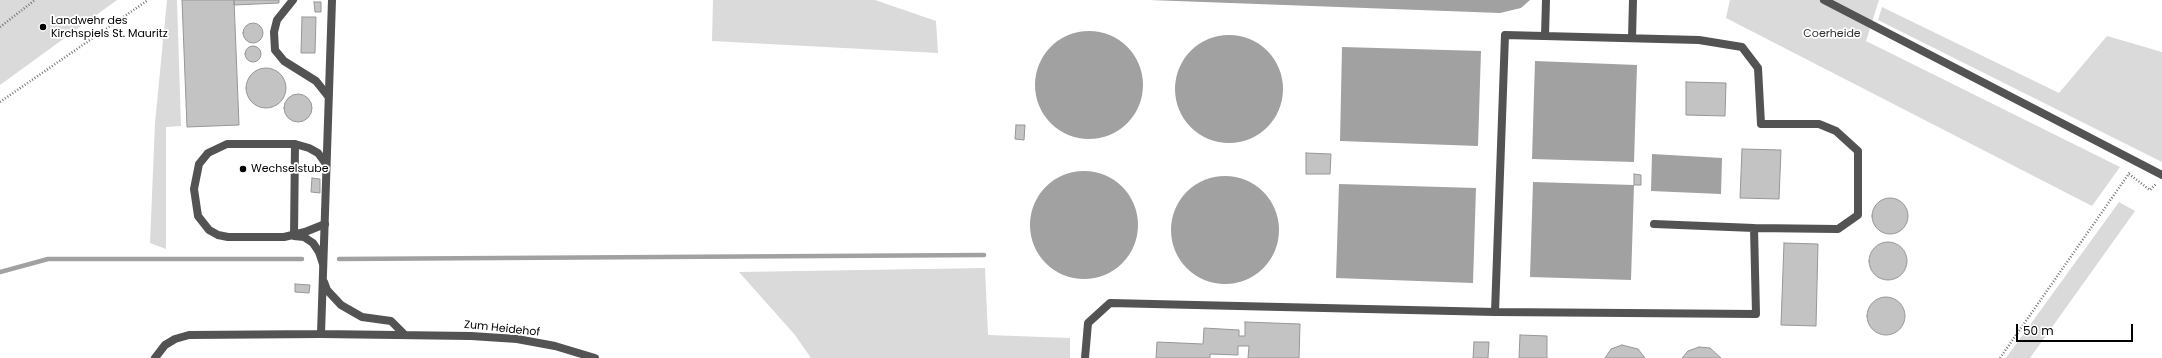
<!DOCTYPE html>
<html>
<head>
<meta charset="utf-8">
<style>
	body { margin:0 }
	#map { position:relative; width:2162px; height:358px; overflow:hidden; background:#fff; font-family:Poppins,sans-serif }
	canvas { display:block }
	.scale { position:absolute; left:2016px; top:324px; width:117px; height:18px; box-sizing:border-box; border:2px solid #000; border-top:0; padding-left:5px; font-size:12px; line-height:14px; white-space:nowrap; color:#000; -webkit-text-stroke:3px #fff; paint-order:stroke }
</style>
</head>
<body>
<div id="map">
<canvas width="2162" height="358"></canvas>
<div class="scale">50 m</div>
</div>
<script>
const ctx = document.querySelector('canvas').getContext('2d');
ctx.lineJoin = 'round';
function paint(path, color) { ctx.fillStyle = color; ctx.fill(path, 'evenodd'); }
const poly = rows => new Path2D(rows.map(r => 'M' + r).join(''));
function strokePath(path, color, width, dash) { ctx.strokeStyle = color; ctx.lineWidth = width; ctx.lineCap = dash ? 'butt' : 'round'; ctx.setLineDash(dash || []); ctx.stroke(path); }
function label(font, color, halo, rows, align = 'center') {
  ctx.font = font + ' Poppins,sans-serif'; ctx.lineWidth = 3.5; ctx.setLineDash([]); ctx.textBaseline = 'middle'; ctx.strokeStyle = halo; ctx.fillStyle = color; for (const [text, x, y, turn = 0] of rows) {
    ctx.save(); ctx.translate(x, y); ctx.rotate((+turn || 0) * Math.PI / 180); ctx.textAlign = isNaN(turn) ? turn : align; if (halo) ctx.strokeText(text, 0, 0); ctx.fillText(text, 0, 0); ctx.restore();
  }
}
paint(poly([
	[0,0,117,0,0,85],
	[167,0,177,0,181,126,166,127,166,249,150,243,155,123],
	[713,0,875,0,936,21,938,53,712,41],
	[1730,0,1879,0,1866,41,2120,167,2092,206,1726,18],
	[1882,7,2059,93,2107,36,2162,52,2162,162,1878,20],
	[2119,202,2135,211,2030,358,2006,358],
	[985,268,988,335,1070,338,1070,358,811,358,795,335,739,272]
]), '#dadada');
paint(poly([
	[1150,0,1530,0,1521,8,1500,13],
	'1035 85a54 54 0 1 1 108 0a54 54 0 1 1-108 0Z',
	'1175 89a54 54 0 1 1 108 0a54 54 0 1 1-108 0Z',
	[1342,47,1481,51,1478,146,1340,141],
	[1535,61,1637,65,1634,162,1532,159],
	[1652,154,1722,158,1721,194,1651,191],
	'1030 225a54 54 0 1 1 108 0a54 54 0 1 1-108 0Z',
	'1171 230a54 54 0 1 1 108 0a54 54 0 1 1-108 0Z',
	[1533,182,1634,185,1631,280,1530,277],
	[1339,184,1476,188,1473,283,1336,278]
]), '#a1a1a1');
strokePath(poly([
	[339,259,984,255],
	[0,272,48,259,302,259]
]), '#a1a1a1', 4.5);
const building = poly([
	[182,0,234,0,239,125,187,127,182,0],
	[234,0,279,0,279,3,234,5,234,0],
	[314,2,321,2,321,12,315,12,314,2],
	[302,17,316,17,315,53,301,53,302,17],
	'243 33a10 10 0 1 1 20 0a10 10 0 1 1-20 0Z',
	'245 54a8 8 0 1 1 16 0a8 8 0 1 1-16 0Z',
	'246 88a20 20 0 1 1 40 0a20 20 0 1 1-40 0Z',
	[1686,82,1726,83,1725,116,1686,115,1686,82],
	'284 108a14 14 0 1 1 28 0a14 14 0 1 1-28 0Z',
	[1016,125,1025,125,1024,140,1015,139,1016,125],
	[1742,149,1781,150,1779,199,1740,198,1742,149],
	[1306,153,1331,154,1330,174,1306,174,1306,153],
	[1634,174,1641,175,1641,185,1634,185,1634,174],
	[312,178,320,179,320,193,311,192,312,178],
	'1872 216a18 18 0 1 1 36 0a18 18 0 1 1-36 0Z',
	'1869 261a19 19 0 1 1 38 0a19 19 0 1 1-38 0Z',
	[1784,243,1818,244,1816,326,1781,325,1784,243],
	[295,284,310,285,309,293,295,292,295,284],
	'1867 316a19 19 0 1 1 38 0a19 19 0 1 1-38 0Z',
	[1245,322,1300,324,1299,358,1248,358,1249,346,1238,346,1238,355,1210,354,1210,358,1156,358,1157,342,1203,344,1204,328,1239,330,1239,336,1245,336,1245,322],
	[1520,335,1547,336,1547,358,1519,358,1520,335],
	[1474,342,1489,342,1488,358,1473,358,1474,342],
	[1622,345,1638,349,1645,358,1605,358,1611,349,1622,345],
	[1699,347,1710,348,1721,358,1682,358,1688,351,1699,347]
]);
paint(building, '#c3c3c3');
strokePath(building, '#979797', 1);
strokePath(poly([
	[0,27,35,0],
	[0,102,148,0],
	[2129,174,2150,190,2156,184],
	[2000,358,2130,172]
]), '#757575', 2.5, [1, 2]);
strokePath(poly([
	[293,0,277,20,274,32,275,50,284,61,316,81,328,96],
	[1545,36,1546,0],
	[1632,38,1633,0],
	[295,144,294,236,304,237,313,243,319,252,323,264],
	[325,224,305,232,284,237,228,237,218,235,209,230,198,216,194,189,199,164,208,153,227,144,295,144,309,148,318,153,326,164],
	[1495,312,1505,35,1699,40,1742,47,1758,68,1761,124,1819,124,1836,131,1858,151,1858,215,1838,229,1754,228],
	[1085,358,1088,323,1110,303,1495,312,1756,314,1754,228,1654,224]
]), '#535353', 8);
strokePath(poly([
	[1824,0,2162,175],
	[324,282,327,290,341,305,362,317,391,321,405,335],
	[321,334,332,0],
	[155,358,165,345,175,339,189,335,321,334,471,336,517,339,555,346,595,358]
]), '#535353', 8);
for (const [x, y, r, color] of [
	[43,27,4,"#000"],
	[243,169,4,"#000"]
]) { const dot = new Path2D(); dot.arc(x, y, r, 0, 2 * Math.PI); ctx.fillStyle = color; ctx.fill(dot); strokePath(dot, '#fff', 1.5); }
label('11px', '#000', '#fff', [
	["Landwehr des",51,21],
	["Kirchspiels St. Mauritz",51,34],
	["Wechselstube",251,169]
], 'left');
label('11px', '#313131', '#fff', [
	["Coerheide",1832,34]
]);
label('11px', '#000', '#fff', [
	["Zum Heidehof",502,329,6]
]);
</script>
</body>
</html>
